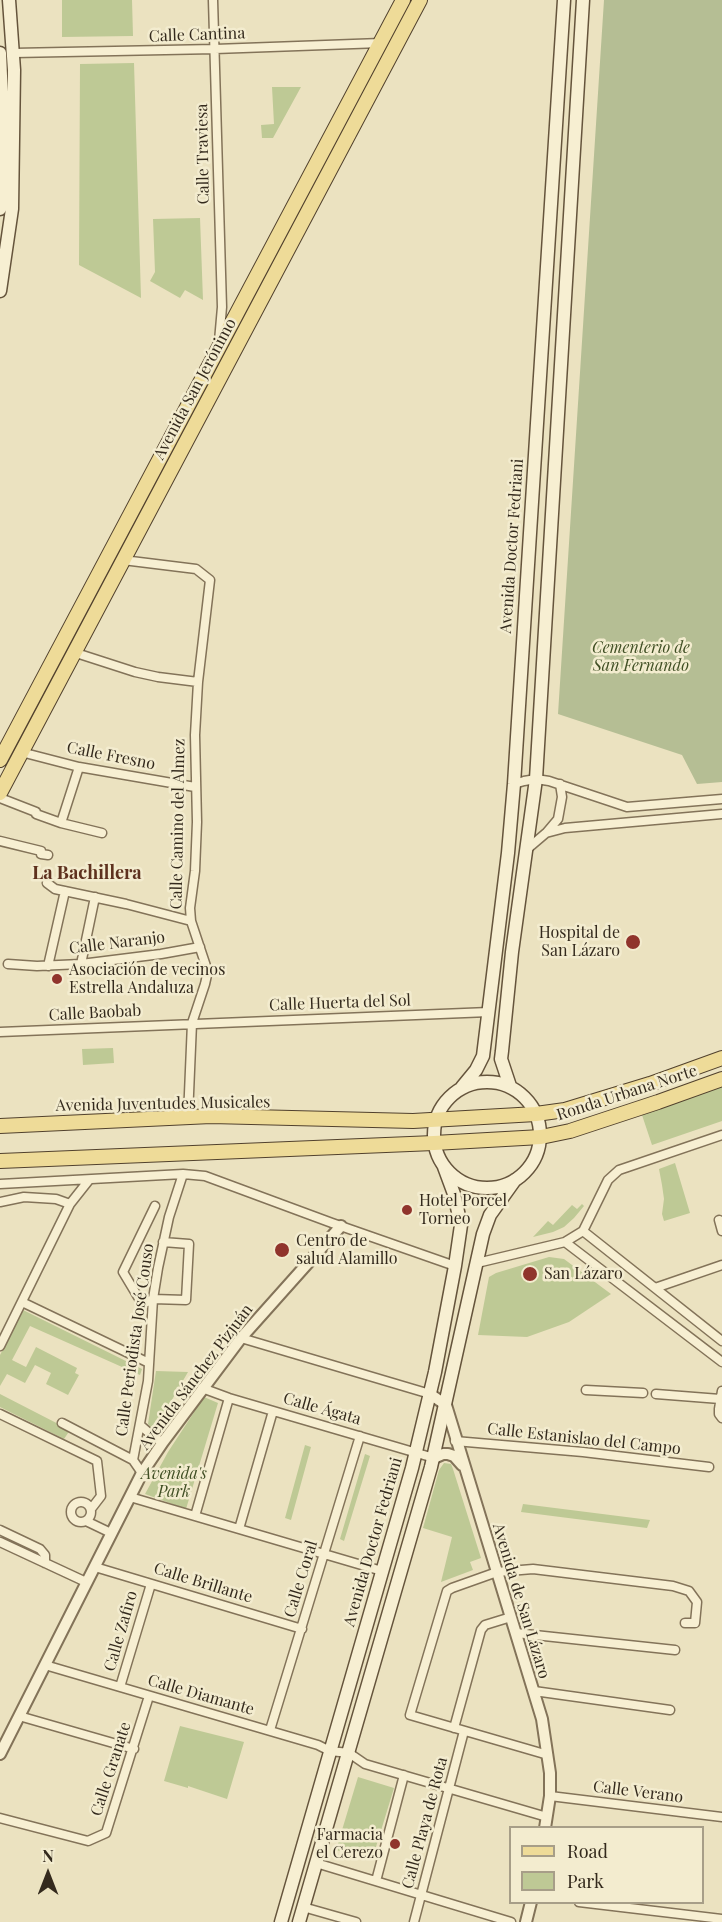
<!DOCTYPE html>
<html>
<head>
<meta charset="utf-8">
<style>
	body { margin:0 }
	#map { position:relative; width:722px; height:1922px; overflow:hidden; background:#ebe2c0; font-family:"Playfair Display",serif }
	canvas { display:block }
	.legend { position:absolute; left:509px; top:1826px; width:195px; height:78px; box-sizing:border-box; background:#f3eccf; border:2px solid #a79e88; margin:0; padding:8px 10px; list-style:none; font-size:18px; color:#342a1d }
	.legend li { display:flex; align-items:center; gap:12px; height:30px }
	.legend b { width:30px; border:2px solid #a79e88 }
	.north { position:absolute; left:18px; top:1844px; width:60px; height:60px; -webkit-text-stroke:4px #f3eccf; paint-order:stroke; rotate:0deg; font-size:16px; font-weight:700; line-height:24px; text-align:center; color:#342a1d }
	.north::after { content:''; display:block; margin:auto; width:21px; height:27px; background:#342a1d; clip-path:polygon(50% 0,100% 100%,50% 72%,0 100%) }
</style>
</head>
<body>
<div id="map">
<canvas width="722" height="1922"></canvas>
<ul class="legend">
<li><b style="height:8px;background:#eedb98"></b>Road</li>
<li><b style="height:16px;background:#bec995"></b>Park</li>
</ul>
<div class="north">N</div>
</div>
<script>
const ctx = document.querySelector('canvas').getContext('2d');
ctx.lineJoin = 'round';
function paint(path, color) { ctx.fillStyle = color; ctx.fill(path, 'evenodd'); }
const poly = rows => new Path2D(rows.map(r => 'M' + r).join(''));
function strokePath(path, color, width, dash) { ctx.strokeStyle = color; ctx.lineWidth = width; ctx.lineCap = dash ? 'butt' : 'round'; ctx.setLineDash(dash || []); ctx.stroke(path); }
function label(font, color, halo, rows, align = 'center') {
  ctx.font = font + ' "Playfair Display",serif'; ctx.lineWidth = 5; ctx.setLineDash([]); ctx.textBaseline = 'middle'; ctx.strokeStyle = halo; ctx.fillStyle = color; for (const [text, x, y, turn = 0] of rows) {
    ctx.save(); ctx.translate(x, y); ctx.rotate((+turn || 0) * Math.PI / 180); ctx.textAlign = isNaN(turn) ? turn : align; if (halo) ctx.strokeText(text, 0, 0); ctx.fillText(text, 0, 0); ctx.restore();
  }
}
paint(poly([
	[62,0,132,0,133,36,62,37],
	[134,63,141,298,79,265,80,64],
	[272,87,301,87,273,138,262,138,261,125,274,124],
	[200,218,203,300,185,290,180,298,150,281,155,272,153,219],
	[113,1048,114,1063,83,1065,82,1049],
	[722,1086,722,1121,652,1145,642,1115],
	[675,1163,690,1213,664,1221,662,1214,664,1199,662,1185,659,1169],
	[582,1204,584,1206,574,1218,564,1227,553,1232,533,1237,548,1221,553,1225,572,1205,577,1209],
	[549,1257,564,1259,611,1294,569,1322,527,1337,478,1335,489,1277,496,1273],
	[23,1310,142,1369,140,1375,30,1326,12,1360,26,1367,36,1347,77,1368,75,1373,79,1375,68,1395,46,1384,51,1373,35,1365,25,1383,7,1374,0,1386,0,1355],
	[156,1371,188,1372,154,1431,148,1424],
	[0,1394,70,1430,64,1439,0,1407],
	[204,1397,218,1403,186,1509,145,1494,168,1452],
	[305,1445,311,1447,291,1520,285,1518],
	[365,1454,370,1456,344,1541,340,1539],
	[444,1463,451,1464,453,1469,481,1558,470,1562,473,1570,441,1582,452,1537,423,1528,439,1470],
	[523,1504,650,1520,647,1528,521,1512],
	[180,1726,244,1742,227,1799,188,1786,188,1788,164,1781],
	[358,1777,394,1788,372,1860,336,1850]
]), '#bec995');
paint(poly([
	[604,0,722,0,722,782,697,784,682,755,558,714]
]), '#b5be94');
const minor = poly([
	[213,0,222,307,219,341],
	[14,53,215,49,381,43],
	[123,560,196,569,210,580,198,682,195,735,197,822,195,871,190,908,191,921,206,966,207,975,205,984,192,1023,188,1117],
	[73,652,135,672,158,677,198,682],
	[21,752,79,767,195,787],
	[514,784,524,781,536,779,549,781,627,807,722,799],
	[0,798,36,812,36,814,61,823,102,833],
	[61,823,79,767],
	[547,832,558,819,562,797,560,784],
	[0,841,41,851,41,854,48,855],
	[526,850,546,833,565,828,722,814],
	[47,883,55,889,126,904,191,921],
	[8,964,37,966,81,964,161,954,200,947],
	[81,964,95,897],
	[48,966,65,891],
	[0,1032,489,1012],
	[0,1184,183,1174,205,1176,332,1223,455,1266],
	[0,1202,24,1197,56,1199,70,1204],
	[155,1206,123,1272,138,1297,145,1303,153,1299,186,1300,189,1244,163,1242],
	[719,1220,722,1231],
	[583,1231,722,1341],
	[565,1242,722,1362],
	[477,1263,565,1242,583,1231,608,1180,619,1170,722,1135],
	[655,1288,722,1265],
	[22,1302,149,1363],
	[241,1338,430,1394],
	[0,1346,70,1204,89,1180],
	[202,1388,229,1398,434,1458],
	[586,1390,643,1393],
	[722,1391,719,1409,719,1414,722,1418],
	[656,1394,720,1399],
	[0,1414,97,1461,101,1496,91,1509],
	[62,1423,133,1460],
	[140,1425,155,1438,163,1442],
	[455,1441,583,1452,709,1467],
	[142,1473,133,1460,148,1381,153,1299,158,1268,169,1217,183,1174],
	[130,1497,382,1571],
	'71 1512a10 10 0 1 1 20 0a10 10 0 1 1-20 0Z',
	[195,1516,229,1398],
	[86,1521,111,1533],
	[239,1529,273,1411],
	[0,1530,40,1549,45,1555,45,1563],
	[0,1542,86,1582],
	[95,1567,302,1629],
	[516,1633,675,1650],
	[45,1665,318,1745,330,1751,349,1753,365,1764,547,1817],
	[120,1687,151,1584],
	[534,1691,670,1710],
	[19,1716,134,1749],
	[454,1728,481,1630,485,1625,511,1617],
	[270,1730,360,1436],
	[548,1755,410,1715,447,1591,452,1588,497,1572,533,1569,673,1586,689,1591,697,1602,695,1623,685,1623],
	[550,1796,722,1817],
	[0,1818,88,1841,106,1833,149,1696],
	[316,1863,511,1922],
	[376,1881,404,1775],
	[579,1902,722,1919],
	[303,1907,356,1922],
	[414,1922,464,1731]
]);
const tertiary = poly([
	[430,1394,446,1405,542,1719,550,1773,550,1796,545,1828],
	[434,1458,443,1454,448,1454,454,1456,462,1465],
	[0,1754,142,1473,163,1442,241,1338,341,1226],
	[526,1922,531,1902]
]);
const secondary = poly([
	[0,53,2,99,0,209],
	[0,291,12,209,14,70,9,0],
	'434 1135a53 53 0 1 1 106 0a53 53 0 1 1-106 0Z',
	[510,1086,501,1059,502,1051,512,952,536,779,583,0],
	[462,1087,476,1070,483,1056,508,853,514,784,564,0],
	[281,1922,412,1468,435,1372,455,1266,461,1225,454,1194,444,1167],
	[299,1922,431,1467,483,1234,490,1215,515,1180]
]);
const primary = poly([
	[0,760,403,0],
	[0,793,420,0],
	[0,1126,211,1116,413,1121,536,1114,565,1110,650,1084,722,1058],
	[0,1161,434,1143,541,1137,570,1131,658,1102,722,1079]
]);
strokePath(minor, '#837359', 11);
strokePath(tertiary, '#837359', 14);
strokePath(secondary, '#65543c', 15);
strokePath(primary, '#51412d', 16);
strokePath(minor, '#f7efd2', 8);
strokePath(tertiary, '#f7efd2', 10);
strokePath(secondary, '#f7efd2', 12);
strokePath(primary, '#eedb98', 14);
for (const [x, y, r, color] of [
	[633,942,8,"#90342c"],
	[57,979,6,"#90342c"],
	[407,1210,6,"#90342c"],
	[282,1250,8,"#90342c"],
	[530,1274,8,"#90342c"],
	[395,1844,6,"#90342c"]
]) { const dot = new Path2D(); dot.arc(x, y, r, 0, 2 * Math.PI); ctx.fillStyle = color; ctx.fill(dot); strokePath(dot, '#f3eccf', 2); }
label('16px', '#342a1d', '#f3eccf', [
	["Calle Cantina",197,35,-2],
	["Calle Traviesa",203,154,-91],
	["Avenida San Jerónimo",195,389,-62],
	["Avenida Doctor Fedriani",512,546,-86],
	["Calle Fresno",111,756,11],
	["Calle Camino del Almez",178,824,-89],
	["Calle Naranjo",117,943,-7],
	["Calle Huerta del Sol",340,1003,-2],
	["Calle Baobab",95,1013,-3],
	["Ronda Urbana Norte",627,1093,-18],
	["Avenida Juventudes Musicales",163,1104,-1],
	["Calle Periodista José Couso",135,1340,-82],
	["Avenida Sánchez Pizjuán",196,1377,-53],
	["Calle Ágata",322,1409,16],
	["Calle Estanislao del Campo",584,1439,6],
	["Avenida Doctor Fedriani",373,1542,-74],
	["Calle Coral",301,1579,-73],
	["Calle Brillante",203,1583,17],
	["Avenida de San Lázaro",521,1601,73],
	["Calle Zafiro",121,1631,-74],
	["Calle Diamante",201,1695,16],
	["Calle Granate",111,1769,-72],
	["Calle Verano",638,1792,7],
	["Calle Playa de Rota",425,1823,-75]
]);
label('italic 16px', '#404f24', '#f3eccf', [
	["Cementerio de",641,648],
	["San Fernando",641,666],
	["Avenida's",174,1474],
	["Park",174,1492]
]);
label('16px', '#342a1d', '#f3eccf', [
	["Hospital de",620,933,"right"],
	["San Lázaro",620,951,"right"],
	["Asociación de vecinos",69,970],
	["Estrella Andaluza",69,988],
	["Hotel Porcel",419,1201],
	["Torneo",419,1219],
	["Centro de",296,1241],
	["salud Alamillo",296,1259],
	["San Lázaro",544,1274],
	["Farmacia",383,1835,"right"],
	["el Cerezo",383,1853,"right"]
], 'left');
label('bold 18px', '#5e311e', '#f3eccf', [
	["La Bachillera",87,873]
]);
</script>
</body>
</html>
